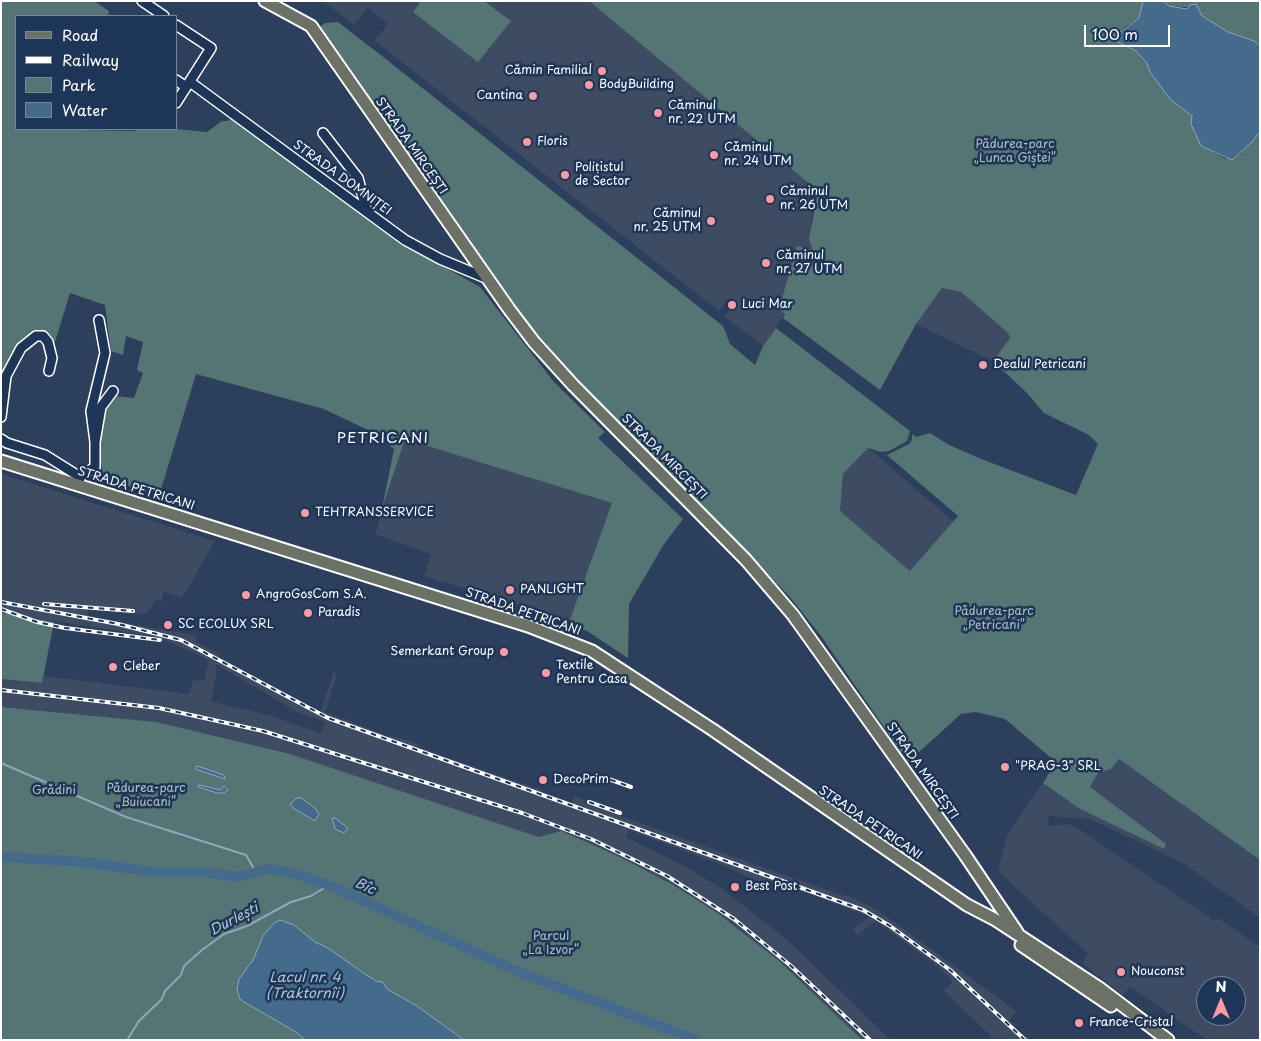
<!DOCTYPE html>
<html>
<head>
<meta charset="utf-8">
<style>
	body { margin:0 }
	#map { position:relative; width:1261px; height:1041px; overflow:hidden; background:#2c3f5c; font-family:"Playpen Sans",sans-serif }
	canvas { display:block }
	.frame { position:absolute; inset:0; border:2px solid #fff; pointer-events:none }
	.legend { position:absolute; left:15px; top:15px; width:162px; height:115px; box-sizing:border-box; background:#1d3557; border:1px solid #77869a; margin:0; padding:6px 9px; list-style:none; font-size:15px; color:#fff }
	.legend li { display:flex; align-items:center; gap:10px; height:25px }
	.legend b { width:25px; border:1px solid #77869a }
	.north { position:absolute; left:1196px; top:976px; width:50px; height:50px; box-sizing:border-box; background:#1d3557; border:1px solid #77869a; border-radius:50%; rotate:0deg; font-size:14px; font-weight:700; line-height:20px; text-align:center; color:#fff }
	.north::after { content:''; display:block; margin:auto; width:18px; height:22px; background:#ff9aa2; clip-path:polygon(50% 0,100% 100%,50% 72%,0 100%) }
	.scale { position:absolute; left:1084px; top:25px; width:86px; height:22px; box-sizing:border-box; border:2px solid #fff; border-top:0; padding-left:6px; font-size:15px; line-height:18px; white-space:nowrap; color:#fff; -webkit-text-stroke:4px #1d3557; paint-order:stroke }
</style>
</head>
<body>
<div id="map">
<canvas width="1261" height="1041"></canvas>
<div class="frame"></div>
<ul class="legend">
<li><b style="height:6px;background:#6b7165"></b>Road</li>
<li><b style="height:6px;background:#fff"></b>Railway</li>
<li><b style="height:14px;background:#557574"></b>Park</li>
<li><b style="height:14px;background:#446b8c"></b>Water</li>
</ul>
<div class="north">N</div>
<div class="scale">100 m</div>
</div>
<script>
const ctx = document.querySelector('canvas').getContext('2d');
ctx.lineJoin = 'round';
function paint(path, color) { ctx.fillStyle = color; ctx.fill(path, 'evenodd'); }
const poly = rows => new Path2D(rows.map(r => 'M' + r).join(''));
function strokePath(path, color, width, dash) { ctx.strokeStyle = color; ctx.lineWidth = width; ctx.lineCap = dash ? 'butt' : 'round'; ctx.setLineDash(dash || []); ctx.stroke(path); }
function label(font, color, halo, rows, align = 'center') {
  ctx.font = font + ' "Playpen Sans",sans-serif'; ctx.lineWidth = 5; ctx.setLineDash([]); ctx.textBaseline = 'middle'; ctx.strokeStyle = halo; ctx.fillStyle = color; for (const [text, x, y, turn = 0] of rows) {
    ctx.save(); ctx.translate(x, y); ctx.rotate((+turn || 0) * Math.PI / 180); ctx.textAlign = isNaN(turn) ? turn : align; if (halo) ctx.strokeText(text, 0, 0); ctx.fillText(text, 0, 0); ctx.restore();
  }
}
paint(poly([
	[323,1,589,1,818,191,811,219,813,250,797,246,785,314,763,346,724,316,736,302,730,297,719,311,375,41,388,24,368,8,354,25],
	[942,288,961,292,1008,333,1010,338,993,361,916,324],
	[405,438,612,503,568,625,541,612,424,576,431,554,375,534],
	[868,448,954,522,910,571,840,512,843,474],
	[1,474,215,541,182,598,164,592,161,601,156,600,146,614,88,610,88,617,195,635,197,643,220,654,219,657,320,713,334,672,337,674,325,712,385,735,408,740,419,745,418,748,542,790,544,793,572,803,574,796,585,800,584,803,841,895,849,896,879,911,1016,1011,1008,1022,1031,1040,991,1040,989,1034,944,991,953,981,935,964,876,921,858,935,852,929,870,917,775,880,771,888,727,867,629,830,626,837,691,870,721,888,784,937,891,1040,852,1040,540,837,290,754,157,722,1,707,1,679,42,683,43,676,189,694,193,680,204,681,209,660,159,637,1,613],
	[216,664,297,712,325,722,321,733,268,715,211,701,216,677],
	[1119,759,1260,860,1260,918,1183,863,1090,819,1049,816,1048,826,1068,824,1076,827,1215,921,1218,918,1260,947,1260,1040,1207,1040,1130,987,1123,995,1082,963,1088,954,998,871,1008,833,1043,783,1080,809,1164,849,1166,844,1090,787,1098,773,1111,769],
	[1206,986,1236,986,1236,1016,1206,1016]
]), '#3e4c63');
paint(poly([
	[1,1,94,1,109,11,108,16,16,16,16,129,136,131,137,129,176,129,207,132,222,121,228,121,232,117,398,241,480,287,554,382,605,432,598,438,683,519,664,544,629,604,628,658,587,631,568,625,612,503,405,439,382,509,394,449,374,433,324,409,196,374,159,496,104,478,98,449,102,417,108,402,116,396,134,398,143,373,137,370,143,342,126,336,123,355,111,351,105,305,70,293,55,342,36,333,7,371,1,371],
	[421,1,484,1,511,21,478,62,413,12],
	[589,1,1143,1,1139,18,1115,34,1116,41,1136,51,1147,63,1150,72,1170,98,1192,116,1194,133,1200,140,1201,146,1226,159,1240,154,1260,131,1260,860,1119,759,1111,769,1098,773,1090,787,1166,844,1164,849,1080,809,1043,783,1056,762,1005,719,976,712,961,714,908,762,821,636,790,597,546,348,326,40,320,27,325,23,338,22,382,56,723,326,730,344,755,365,763,346,776,328,910,431,907,441,889,451,881,452,868,448,843,474,840,511,910,571,958,516,887,455,909,444,912,440,912,434,916,437,930,433,949,445,984,460,1076,495,1098,444,1089,435,1044,413,1027,393,993,361,1010,338,1008,333,961,292,942,288,916,324,880,390,783,318,785,314,779,309,797,246,813,250,809,239,818,191],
	[1163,1,1260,1,1260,46,1254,41,1228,32,1202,16,1198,8,1169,6],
	[1,613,54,622,42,683,1,679],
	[1,707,157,722,290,754,539,837,561,831,620,857,673,885,716,912,779,961,862,1040,1,1040]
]), '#557574');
const water = poly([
	[1143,1,1163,1,1169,6,1187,9,1190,5,1196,4,1202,16,1228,32,1254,41,1260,46,1260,131,1252,142,1232,160,1201,146,1191,124,1192,116,1170,99,1150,72,1147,63,1136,51,1116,41,1115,34,1125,29,1139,18,1143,1],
	[197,766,224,775,225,779,195,769,197,766],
	[199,785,221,790,224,786,228,790,224,793,217,793,198,787,199,785],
	[297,798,301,798,315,808,319,814,315,821,293,808,290,804,297,798],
	[335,818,348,828,344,833,335,829,332,818,335,818],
	[280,920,294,925,315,942,328,948,362,972,376,981,383,982,387,989,417,1006,464,1040,305,1040,296,1032,244,1002,240,999,237,990,239,979,253,960,263,936,274,923,280,920]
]);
paint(water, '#446b8c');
strokePath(water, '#8fa6ba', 1);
strokePath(poly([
	[1,763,126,817,246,855,256,872],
	[127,1040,139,1021,162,999,165,991,181,975,184,966,202,950,224,934,247,926,291,902,311,896,329,885]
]), '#8fa6ba', 2);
strokePath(poly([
	[1,857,84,862,152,872,203,872,238,877,268,869,293,873,329,885,519,972,696,1040]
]), '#446b8c', 10);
const minor = poly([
	[142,1,164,16],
	[176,25,211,48,176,103],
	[176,80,186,87],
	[190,82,405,240,440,259,488,279],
	[323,133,358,178,367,212],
	[1,417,6,376,21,348,36,336,43,336,48,342,52,358,49,371],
	[1,439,7,443,45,455,80,477],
	[95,442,91,411,105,353,99,320],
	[79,486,80,477,95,467,95,442,101,407,113,391]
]);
const major = poly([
	[265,1,311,26,509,309,534,342,573,385,746,560,793,615,965,855,1017,932],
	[1,461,528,626,592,651,713,730,967,905,994,919,1098,987,1168,1040],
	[1021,945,1111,1006]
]);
strokePath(minor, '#fff', 12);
strokePath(major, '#fff', 15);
strokePath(minor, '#1d3557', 9);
strokePath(major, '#6b7165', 11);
const rail = poly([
	[1,602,118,624,181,640,328,718,863,910,890,926,950,970,1025,1040],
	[44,604,133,611],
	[1,609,37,622,65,628,160,640],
	[1,690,159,708,263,731,522,813,591,839,667,876,734,919,791,966,870,1040],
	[600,776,631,787],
	[589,802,620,813]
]);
strokePath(rail, '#fff', 4);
strokePath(rail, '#1d3557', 2, [5.5]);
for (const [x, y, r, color] of [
	[602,71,5,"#ff9aa2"],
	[589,85,5,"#ff9aa2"],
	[533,96,5,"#ff9aa2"],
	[658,113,5,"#ff9aa2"],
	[527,142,5,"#ff9aa2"],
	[714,155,5,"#ff9aa2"],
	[565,175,5,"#ff9aa2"],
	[770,199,5,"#ff9aa2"],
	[711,221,5,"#ff9aa2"],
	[766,263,5,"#ff9aa2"],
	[732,305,5,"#ff9aa2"],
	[983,365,5,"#ff9aa2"],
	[305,513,5,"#ff9aa2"],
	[510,590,5,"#ff9aa2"],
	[246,595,5,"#ff9aa2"],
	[308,613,5,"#ff9aa2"],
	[168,625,5,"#ff9aa2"],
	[504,652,5,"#ff9aa2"],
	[113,667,5,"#ff9aa2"],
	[546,673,5,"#ff9aa2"],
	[1005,767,5,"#ff9aa2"],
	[543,780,5,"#ff9aa2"],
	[735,887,5,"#ff9aa2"],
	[1121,972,5,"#ff9aa2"],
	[1079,1023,5,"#ff9aa2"]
]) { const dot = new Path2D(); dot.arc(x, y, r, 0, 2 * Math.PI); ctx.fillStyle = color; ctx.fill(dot); strokePath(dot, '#1d3557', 2); }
label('12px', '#fff', '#1d3557', [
	["Cămin Familial",592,71,"right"],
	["BodyBuilding",599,85],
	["Cantina",523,96,"right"],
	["Căminul",668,106],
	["nr. 22 UTM",668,120],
	["Floris",537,142],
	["Căminul",724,148],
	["nr. 24 UTM",724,162],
	["Polițistul",575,168],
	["de Sector",575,182],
	["Căminul",780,192],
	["nr. 26 UTM",780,206],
	["Căminul",701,214,"right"],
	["nr. 25 UTM",701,228,"right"],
	["Căminul",776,256],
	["nr. 27 UTM",776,270],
	["Luci Mar",742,305],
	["Dealul Petricani",993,365],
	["TEHTRANSSERVICE",315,513],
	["PANLIGHT",520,590],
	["AngroGosCom S.A.",256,595],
	["Paradis",318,613],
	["SC ECOLUX SRL",178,625],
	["Semerkant Group",494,652,"right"],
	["Textile",556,666],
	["Pentru Casa",556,680],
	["Cleber",123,667],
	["\"PRAG-3\" SRL",1015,767],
	["DecoPrim",553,780],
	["Best Post",745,887],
	["Nouconst",1131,972],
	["France-Cristal",1089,1023]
], 'left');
label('12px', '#b2c1c0', '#1d3557', [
	["Pădurea-parc",1015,145],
	["„Lunca Gîștei”",1015,159],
	["Pădurea-parc",994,612],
	["„Petricani”",994,626],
	["Pădurea-parc",146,789],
	["„Buiucani”",146,803],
	["Grădini",54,791],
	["Parcul",551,937],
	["„La Izvor”",551,951]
]);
label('12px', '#fff', '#1d3557', [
	["STRADA MIRCEȘTI",411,146,55],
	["STRADA DOMNIȚEI",342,178,36],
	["STRADA MIRCEȘTI",664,457,45],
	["STRADA PETRICANI",136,489,17],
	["STRADA PETRICANI",523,612,19],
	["STRADA MIRCEȘTI",922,771,55],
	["STRADA PETRICANI",870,823,34]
]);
label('italic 14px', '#b4c4d1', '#1d3557', [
	["Bîc",365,887,25],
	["Durlești",234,920,-28],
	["Lacul nr. 4",305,978],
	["(Traktornîi)",305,994]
]);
ctx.letterSpacing = '1px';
label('15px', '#fff', '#1d3557', [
	["PETRICANI",383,439]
]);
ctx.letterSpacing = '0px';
</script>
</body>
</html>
